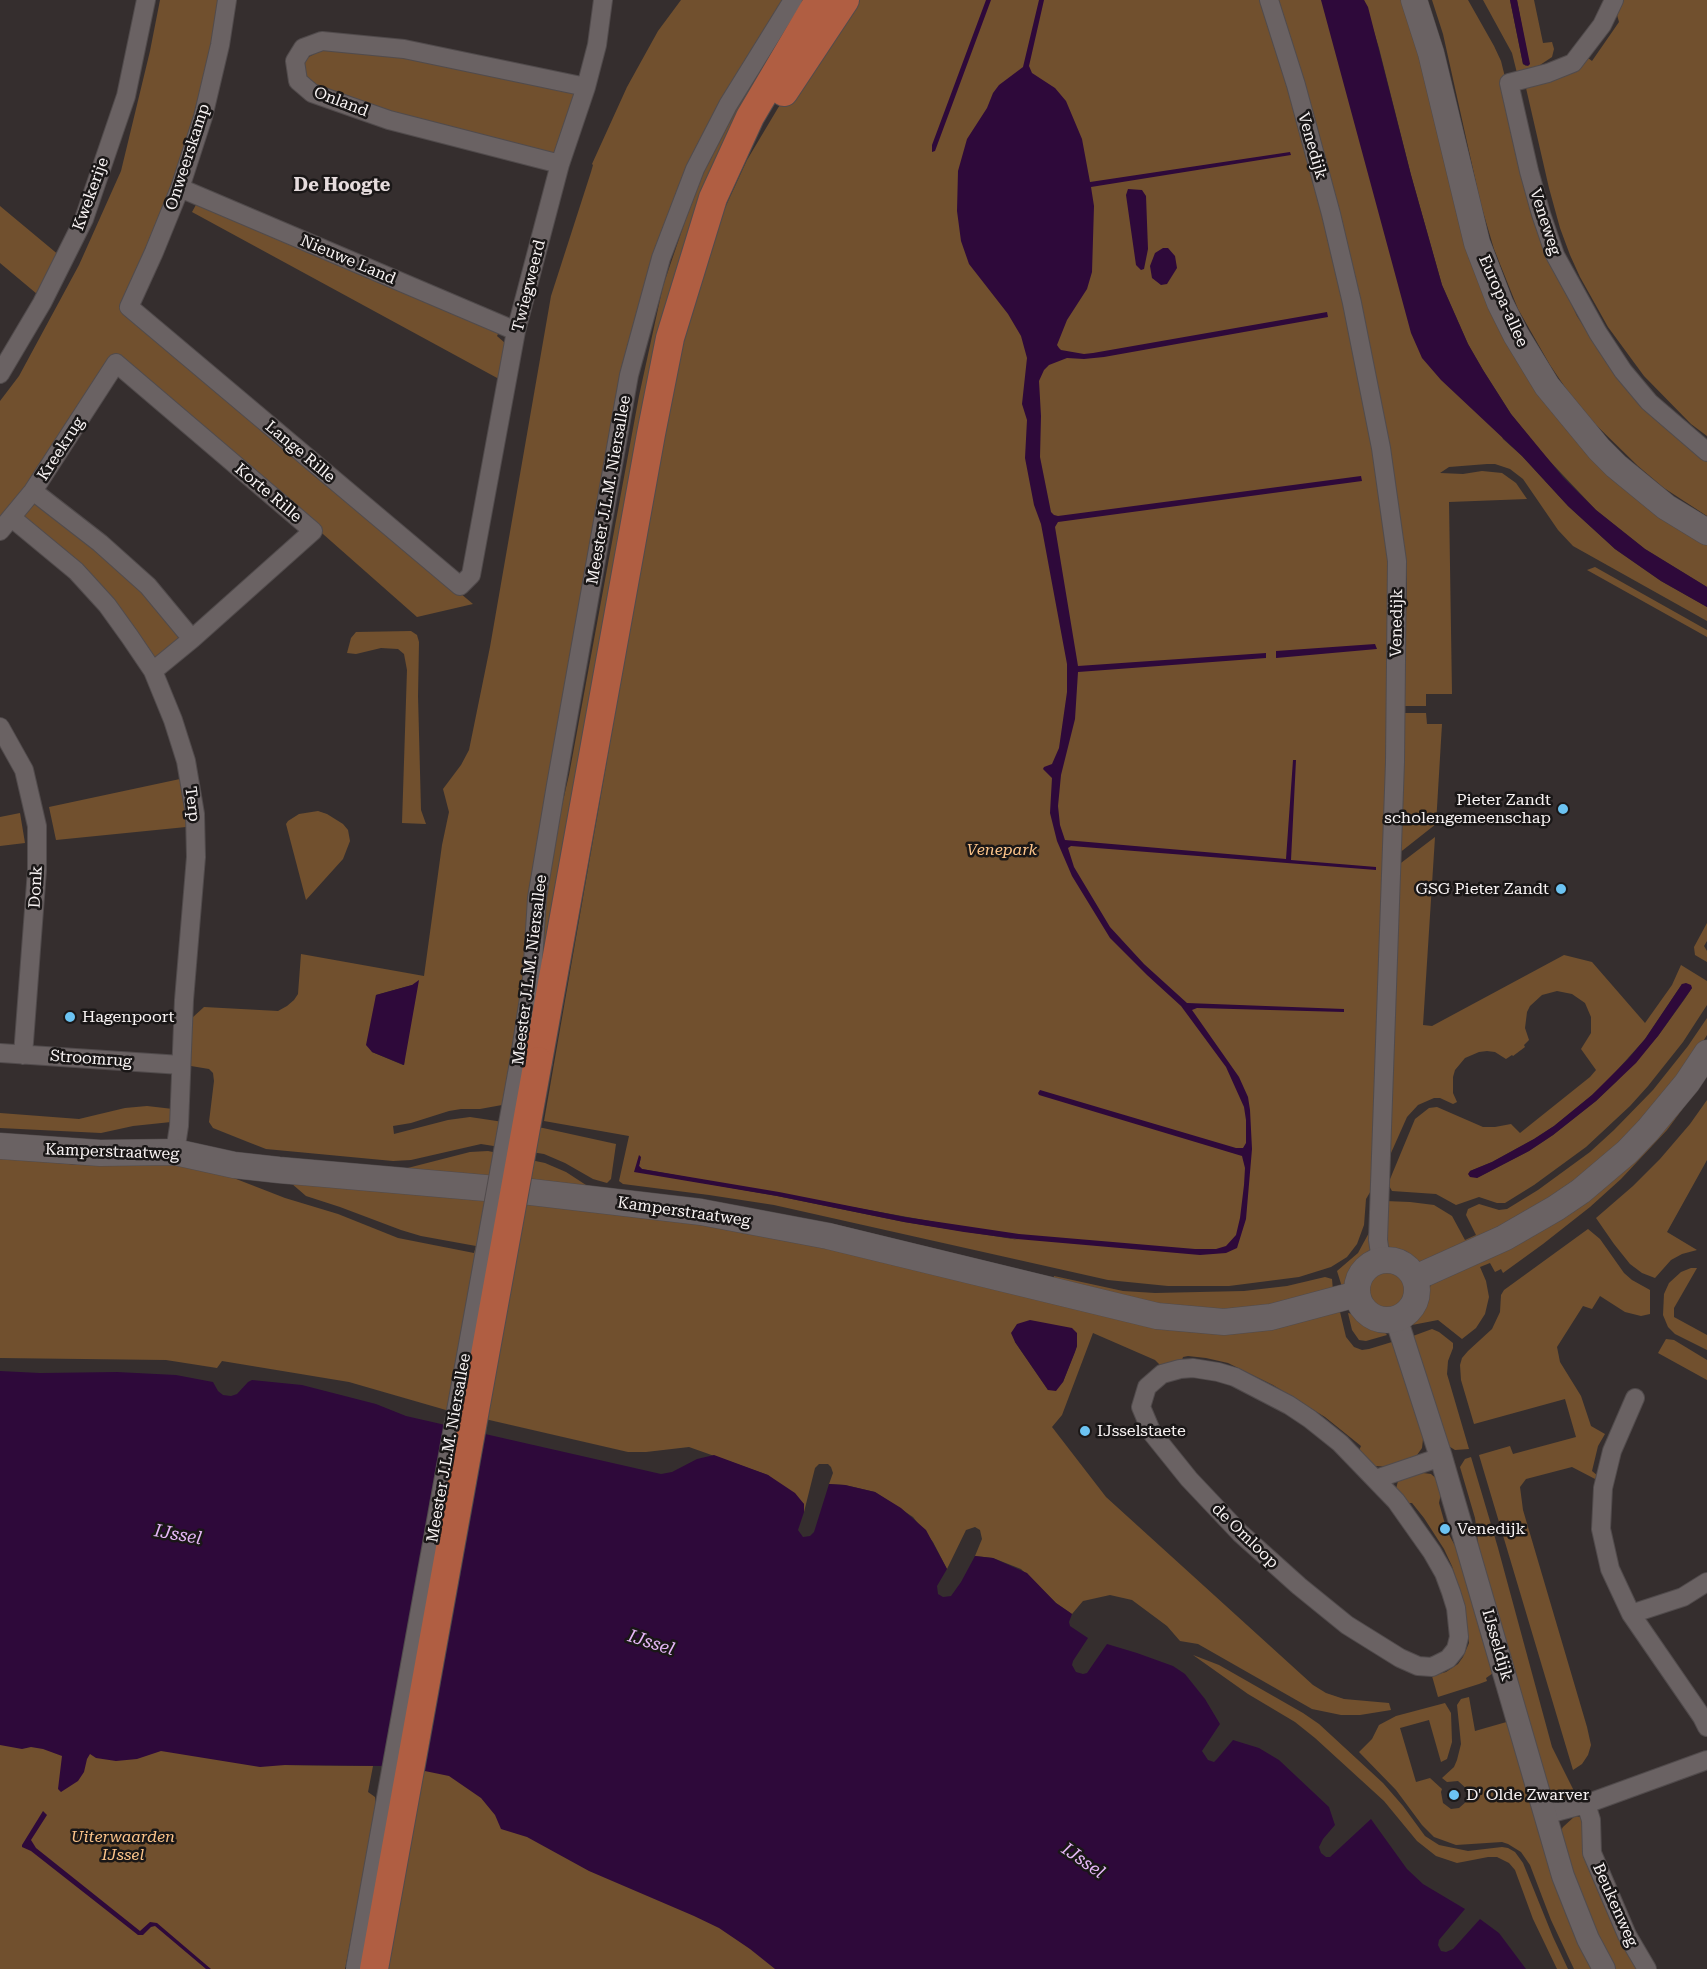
<!DOCTYPE html>
<html>
<head>
<meta charset="utf-8">
<style>
	body { margin:0 }
	canvas { display:block; background:#352e2e }
</style>
</head>
<body>
<canvas width="1707" height="1969"></canvas>
<script>
const ctx = document.querySelector('canvas').getContext('2d');
ctx.lineJoin = 'round';
function paint(path, color) { ctx.fillStyle = color; ctx.fill(path, 'evenodd'); }
const poly = rows => new Path2D(rows.map(r => 'M' + r).join(''));
function strokePath(path, color, width, dash) { ctx.strokeStyle = color; ctx.lineWidth = width; ctx.lineCap = dash ? 'butt' : 'round'; ctx.setLineDash(dash || []); ctx.stroke(path); }
function label(font, color, halo, rows, align = 'center') {
  ctx.font = font + ' "Roboto Serif",serif'; ctx.lineWidth = 5; ctx.setLineDash([]); ctx.textBaseline = 'middle'; ctx.strokeStyle = halo; ctx.fillStyle = color; for (const [text, x, y, turn = 0] of rows) {
    ctx.save(); ctx.translate(x, y); ctx.rotate((+turn || 0) * Math.PI / 180); ctx.textAlign = isNaN(turn) ? turn : align; if (halo) ctx.strokeText(text, 0, 0); ctx.fillText(text, 0, 0); ctx.restore();
  }
}
paint(poly([
	[160,0,220,0,203,87,170,191,121,307,473,604,417,617,119,354,17,512,0,530,0,401,19,376,79,265,121,171,150,51],
	[681,0,788,0,664,229,517,1043,513,1042,502,1105,480,1109,461,1109,449,1111,411,1123,393,1126,394,1134,448,1120,470,1117,543,1128,616,1144,611,1179,607,1183,593,1179,565,1163,544,1154,481,1144,411,1160,393,1161,266,1149,248,1142,213,1128,209,1122,214,1081,213,1073,209,1069,191,1066,190,1047,192,1018,204,1007,278,1011,287,1006,294,1000,298,994,301,954,424,976,442,845,449,812,443,789,461,765,469,750,490,647,551,296,591,172,593,165,592,164,627,87,658,31],
	[412,985,404,1065,403,1065,372,1052,376,995],
	[801,0,807,0,713,184,538,997,549,861,569,775,639,396,663,286,695,192,713,149,736,104],
	[851,0,1337,0,1391,188,1503,439,1522,456,1568,506,1615,549,1661,581,1707,607,1707,621,1573,546,1558,530,1523,479,1510,469,1495,464,1487,464,1449,467,1440,473,1463,474,1482,471,1502,473,1516,483,1527,499,1449,502,1452,694,1426,694,1426,706,1403,706,1407,583,1406,564,1401,533,1393,565,1375,1184,1366,1199,1364,1225,1357,1244,1347,1257,1331,1267,1299,1277,1229,1286,1168,1286,1108,1280,774,1205,709,1195,623,1184,619,1181,629,1136,544,1121,677,359,724,210,747,160,778,108],
	[641,1157,639,1166,642,1169,963,1227,1019,1240,904,1222,777,1196,635,1171],
	[1364,0,1404,0,1530,371,1707,540,1707,587,1645,549,1596,510,1544,455,1511,414,1483,370,1468,344,1442,285,1411,175,1379,48],
	[1432,0,1468,0,1494,46,1501,61,1551,262,1577,316,1591,338,1707,460,1707,516,1664,488,1638,466,1592,421,1575,402,1550,365,1518,309,1494,249,1481,205,1443,34],
	[1483,0,1510,0,1523,64,1526,66,1529,64,1517,0,1534,0,1543,43,1552,42,1554,49,1552,57,1534,69,1517,73,1512,53],
	[1621,0,1707,0,1707,436,1691,424,1644,376,1608,327,1580,277,1570,255,1560,228,1549,188,1526,88,1584,55,1592,61,1619,22,1616,11],
	[343,49,410,57,575,93,554,153,408,117,312,83,305,74,303,60,320,51],
	[197,203,499,332,497,336,505,343,499,379,192,212],
	[0,206,60,256,37,294,0,263],
	[36,504,88,541,155,605,179,636,180,641,153,660,24,518,25,513,31,506],
	[1595,567,1707,630,1707,637,1587,570],
	[411,631,417,635,419,642,418,696,421,810,426,824,402,823,407,670,404,654,398,649,381,648,356,654,347,653,351,638,356,632],
	[1403,713,1426,713,1427,724,1442,724,1436,824,1398,854],
	[180,779,186,812,186,827,56,840,49,807],
	[318,811,327,814,343,824,348,830,350,841,343,859,306,900,286,824,288,821,299,814],
	[20,813,25,843,0,846,0,817],
	[1435,837,1423,1025,1432,1026,1564,955,1592,962,1645,1023,1672,985,1681,965,1707,981,1707,1005,1683,1042,1648,1086,1630,1106,1586,1147,1534,1185,1505,1203,1497,1203,1479,1197,1456,1205,1436,1194,1392,1191,1388,1184,1415,1119,1429,1108,1437,1107,1483,1127,1495,1127,1511,1124,1520,1133,1590,1077,1596,1070,1581,1049,1591,1033,1591,1017,1585,1003,1572,994,1557,991,1542,995,1530,1006,1527,1012,1525,1028,1529,1040,1524,1045,1525,1047,1513,1056,1512,1055,1506,1059,1495,1052,1487,1051,1479,1052,1465,1058,1455,1070,1453,1077,1453,1093,1457,1102,1453,1104,1440,1098,1434,1098,1418,1105,1407,1117,1391,1153,1386,1154,1397,866],
	[1682,984,1692,988,1684,1000,1658,1036,1616,1082,1596,1101,1553,1135,1529,1151,1477,1178,1470,1171,1492,1162,1534,1139,1554,1126,1592,1095,1611,1077,1645,1039],
	[1707,923,1707,941,1704,946,1707,951,1707,962,1695,955,1694,947],
	[1707,1018,1707,1035,1684,1072,1649,1117,1538,1211,1425,1261,1413,1261,1396,1253,1388,1246,1385,1238,1385,1201,1410,1202,1434,1205,1452,1216,1465,1240,1476,1235,1466,1215,1468,1209,1479,1204,1499,1210,1507,1209,1538,1190,1590,1152,1614,1130,1653,1090,1688,1046],
	[1707,1076,1667,1130,1621,1179,1590,1207,1543,1244,1503,1273,1501,1269,1495,1272,1490,1263,1480,1267,1486,1281,1489,1297,1485,1314,1476,1328,1462,1339,1438,1320,1412,1325,1411,1323,1414,1315,1431,1285,1477,1259],
	[1707,1100,1707,1160,1667,1232,1697,1250,1682,1254,1671,1260,1655,1278,1642,1273,1630,1264,1614,1244,1596,1218,1633,1186,1660,1159,1690,1124],
	[147,1106,173,1109,171,1122,133,1126,101,1133,0,1128,0,1113,79,1119,125,1108],
	[488,1151,545,1163,566,1172,586,1185,610,1190,392,1172,470,1152],
	[0,1158,80,1165,169,1164,185,1167,231,1177,285,1198,338,1214,398,1238,474,1253,476,1246,421,1236,401,1230,340,1207,306,1196,291,1183,530,1201,784,1236,1088,1309,1340,1312,1346,1337,1354,1347,1362,1350,1369,1349,1392,1342,1424,1430,1422,1448,1417,1455,1411,1459,1390,1467,1375,1466,1358,1453,1361,1446,1325,1417,1273,1385,1228,1363,1206,1358,1188,1356,1183,1357,1181,1363,1163,1368,1155,1360,1093,1333,1062,1415,1052,1427,1106,1497,1313,1685,1326,1693,1344,1699,1389,1703,1391,1710,1360,1715,1341,1715,1312,1709,1198,1644,1180,1641,1167,1626,1132,1600,1110,1595,1083,1601,1072,1614,1056,1603,1021,1569,993,1558,975,1556,982,1539,980,1530,975,1527,966,1530,947,1569,933,1542,913,1517,875,1492,845,1485,829,1484,833,1473,831,1467,828,1464,819,1464,815,1468,804,1512,804,1504,768,1475,689,1447,646,1452,628,1452,446,1410,349,1382,222,1361,217,1368,166,1360,0,1358],
	[1077,1333,1077,1346,1063,1382,1048,1390,1015,1342],
	[1371,1229,1370,1253,1342,1287,1337,1271,1358,1253],
	[1588,1229,1600,1239,1624,1273,1632,1280,1650,1290,1650,1314,1641,1316,1625,1312,1600,1296,1592,1309,1583,1306,1557,1347,1560,1362,1581,1396,1591,1426,1605,1434,1598,1446,1592,1471,1598,1476,1597,1480,1572,1467,1526,1479,1520,1487,1523,1510,1587,1727,1591,1745,1588,1755,1582,1764,1573,1770,1479,1455,1510,1446,1513,1454,1576,1437,1565,1399,1474,1424,1461,1380,1460,1365,1462,1358,1468,1351,1492,1329,1500,1312,1501,1295,1504,1290],
	[1691,1268,1697,1268,1674,1308,1674,1317,1707,1335,1707,1350,1675,1334,1668,1327,1663,1315,1664,1294,1669,1283,1681,1272],
	'1367 1289a20 20 0 1 1 40 0a20 20 0 1 1-40 0Z',
	[1054,1276,1123,1291,1155,1293,1244,1291,1287,1286,1325,1277,1332,1279,1333,1291,1260,1309,1181,1311,1053,1282],
	[1348,1313,1361,1316,1380,1327,1387,1335,1366,1341,1359,1340,1352,1330],
	[1432,1329,1439,1332,1453,1343,1453,1348,1448,1361,1447,1374,1469,1449,1455,1450,1447,1445,1413,1336],
	[1666,1339,1674,1340,1707,1360,1707,1380,1658,1353],
	[1471,1457,1498,1548,1552,1747,1574,1791,1574,1794,1566,1800,1559,1801,1548,1792,1480,1559,1475,1518,1460,1467,1465,1459],
	[1423,1473,1431,1474,1439,1481,1441,1493,1439,1503,1447,1531,1466,1566,1496,1671,1486,1678,1487,1681,1479,1684,1438,1697,1432,1676,1446,1672,1458,1664,1463,1657,1469,1643,1464,1604,1452,1566,1444,1549,1424,1518,1412,1503,1405,1503,1396,1489,1398,1481,1401,1478],
	[1193,1655,1219,1665,1303,1713,1319,1724,1383,1783,1403,1806,1425,1836,1439,1845,1468,1851,1502,1847,1508,1848,1515,1852,1523,1863,1553,1937,1568,1969,1557,1969,1533,1919,1515,1870,1509,1863,1497,1857,1488,1857,1457,1863,1436,1856,1417,1841,1384,1801,1315,1738,1295,1722,1248,1694],
	[1469,1697,1475,1731,1510,1721,1593,1969,1574,1969,1551,1920,1530,1865,1521,1852,1508,1844,1502,1842,1456,1845,1434,1837,1422,1825,1396,1790,1359,1752,1372,1739,1379,1725,1396,1716,1445,1703,1451,1713,1452,1742,1447,1759,1441,1762,1429,1720,1400,1728,1416,1782,1430,1778,1442,1789,1441,1792,1443,1803,1451,1809,1459,1808,1467,1801,1468,1790,1458,1781,1447,1782,1442,1778,1454,1767,1457,1760,1461,1744,1457,1705,1461,1699],
	[0,1714,281,1765,373,1766,368,1792,375,1797,376,1809,345,1969,0,1969],
	[429,1766,895,1969,388,1969,423,1770],
	[1575,1816,1581,1817,1582,1822,1582,1842,1592,1872,1638,1969,1614,1969,1585,1910,1560,1832,1563,1827]
]), '#71502e');
paint(poly([
	[986,0,991,0,935,151,932,152,932,145],
	[1039,0,1044,0,1029,66,1032,73,1055,88,1066,101,1082,139,1090,182,1290,152,1291,155,1091,187,1094,206,1092,272,1087,289,1067,320,1057,345,1059,348,1061,350,1084,354,1093,353,1327,312,1328,317,1104,357,1084,359,1067,358,1049,365,1044,370,1039,381,1041,416,1040,457,1051,512,1054,515,1058,516,1361,476,1362,481,1058,522,1055,527,1078,666,1266,653,1266,658,1078,672,1075,719,1061,775,1058,806,1060,825,1065,840,1286,859,1293,760,1296,760,1291,860,1376,867,1376,870,1071,846,1068,848,1074,867,1110,927,1144,964,1187,1003,1344,1009,1344,1012,1197,1008,1192,1010,1239,1077,1248,1097,1250,1110,1252,1149,1246,1219,1237,1248,1226,1253,1200,1255,1017,1239,964,1232,904,1222,777,1196,634,1172,639,1155,641,1157,639,1166,642,1169,779,1192,905,1217,1019,1234,1195,1249,1216,1249,1226,1246,1236,1235,1240,1218,1244,1185,1245,1168,1242,1156,1039,1095,1038,1093,1040,1090,1236,1148,1243,1148,1246,1143,1246,1120,1244,1107,1226,1067,1181,1006,1147,975,1110,938,1072,876,1057,841,1050,813,1052,778,1043,769,1044,767,1052,764,1059,748,1067,692,1067,664,1041,524,1034,505,1025,458,1027,420,1022,404,1027,358,1021,336,1008,314,969,264,961,241,957,211,958,171,967,139,987,108,993,93,999,85,1023,67],
	[1321,0,1364,0,1368,7,1411,175,1442,285,1468,344,1483,370,1511,414,1563,477,1596,510,1645,549,1707,587,1707,607,1661,581,1615,549,1568,506,1522,456,1441,380,1422,358,1411,333],
	[1510,0,1517,0,1530,64,1528,66,1523,64],
	[1128,189,1142,190,1146,196,1148,249,1144,269,1141,270,1136,265,1126,195],
	[1163,248,1168,248,1175,256,1177,268,1167,284,1161,285,1152,278,1150,266,1155,253],
	[1375,644,1377,649,1276,658,1276,651],
	[419,980,404,1065,372,1052,366,1045,376,995,412,985],
	[1686,983,1691,985,1692,988,1658,1036,1636,1063,1596,1101,1553,1135,1529,1151,1477,1178,1470,1177,1468,1174,1470,1171,1492,1162,1534,1139,1554,1126,1592,1095,1628,1059,1645,1039,1682,984],
	[1030,1320,1072,1328,1077,1333,1077,1346,1075,1352,1063,1382,1056,1391,1048,1390,1015,1342,1011,1333,1017,1324],
	[0,1371,40,1373,117,1372,176,1375,213,1382,218,1391,223,1395,231,1396,237,1394,248,1382,252,1380,302,1385,376,1404,406,1416,661,1474,672,1472,697,1459,714,1455,768,1475,795,1493,804,1504,804,1512,798,1530,803,1537,810,1536,814,1532,829,1484,845,1485,875,1492,901,1508,926,1530,947,1569,937,1586,938,1594,943,1597,951,1596,961,1582,975,1556,993,1558,1027,1573,1056,1603,1072,1614,1069,1622,1070,1626,1088,1638,1073,1661,1072,1665,1076,1672,1083,1674,1087,1673,1107,1644,1137,1653,1173,1666,1185,1674,1205,1699,1220,1724,1202,1751,1208,1760,1214,1762,1217,1759,1233,1740,1259,1748,1279,1760,1329,1807,1335,1825,1323,1839,1319,1847,1321,1853,1326,1857,1330,1857,1371,1819,1407,1869,1423,1884,1465,1909,1439,1940,1438,1945,1441,1951,1446,1952,1453,1949,1480,1919,1499,1933,1526,1969,775,1969,750,1949,719,1928,694,1916,589,1871,527,1837,501,1829,495,1815,481,1798,449,1776,420,1770,385,1766,285,1765,260,1767,161,1751,137,1759,116,1761,96,1758,90,1754,87,1759,84,1772,78,1781,61,1792,58,1789,62,1756,43,1749,31,1747,22,1749,0,1745],
	[43,1811,47,1815,31,1840,36,1848,140,1931,150,1922,157,1923,211,1969,206,1969,155,1926,151,1927,143,1935,138,1935,31,1851,22,1847,22,1845]
]), '#2e093a');
const minor = poly([
	[227,0,220,45,203,117,180,188,154,252,129,307,460,586,471,575,516,331,560,164,586,87,597,45,603,0],
	[1269,0,1296,85,1331,214,1352,303,1381,448,1397,561,1395,762,1378,1240,1381,1260],
	[1614,0,1602,25,1573,63,1548,73,1509,83,1529,171,1541,214,1555,255,1598,333,1623,371,1649,402,1707,452],
	[560,164,389,120,312,93,298,81,295,61,303,48,322,41,404,49,586,87],
	[180,188,516,331],
	[0,374,42,303,84,219,126,96,146,0],
	[33,491,100,543,148,586,192,639],
	[12,518,76,571,107,605,130,637,153,671,173,720,186,761,195,814,196,857,184,1000,179,1126,175,1152],
	[0,531,33,491,116,363,313,531,192,639,153,671],
	[0,727,24,770,37,826,37,870,23,1055],
	[0,1053,181,1065],
	[520,1057,532,979,537,898,556,785,629,375,661,258,695,169,728,105,793,0],
	[1193,1368,1218,1372,1235,1377,1289,1405,1310,1419,1340,1443,1396,1501,1432,1552,1444,1573,1451,1592,1456,1608,1459,1637,1456,1649,1448,1659,1432,1667,1418,1666,1400,1658,1347,1625,1299,1586,1240,1533,1189,1479,1152,1433,1141,1407,1147,1387,1162,1374,1180,1369,1193,1368],
	[1635,1398,1612,1451,1603,1488,1601,1529,1610,1569,1631,1614,1702,1717,1707,1727],
	[1376,1479,1441,1457],
	[1631,1614,1683,1597,1707,1582],
	[1586,1804,1591,1820,1592,1853,1627,1935,1647,1969],
	[1544,1815,1586,1804,1707,1760]
]);
const tertiary = poly([
	[1396,1318,1441,1457,1563,1876,1588,1939,1604,1969]
]);
const secondary = poly([
	[1414,0,1431,53,1477,243,1500,303,1516,335,1547,386,1599,449,1616,466,1666,507,1707,532],
	[0,1146,100,1153,175,1152,234,1165,279,1170,531,1192,701,1212,828,1236,1157,1316,1224,1322,1271,1317,1357,1294],
	'1357 1290a30 30 0 1 1 60 0a30 30 0 1 1-60 0Z',
	[1415,1278,1504,1238,1556,1208,1581,1191,1627,1152,1648,1130,1687,1083,1707,1053]
]);
const primary = poly([
	[784,92,845,0],
	[538,1061,651,434,670,338,713,198,750,117,819,0]
]);
strokePath(minor, '#514b4c', 20);
strokePath(tertiary, '#514b4c', 24);
strokePath(secondary, '#514b4c', 27);
strokePath(primary, '#514b4c', 30);
strokePath(minor, '#6a6263', 18);
strokePath(tertiary, '#6a6263', 22);
strokePath(secondary, '#6a6263', 26);
strokePath(primary, '#b05e42', 28);
const minorBridge = poly([
	[355,1969,520,1057]
]);
const primaryBridge = poly([
	[374,1969,538,1061]
]);
strokePath(minorBridge, '#514b4c', 20, []);
strokePath(primaryBridge, '#514b4c', 30, []);
strokePath(minorBridge, '#6a6263', 18);
strokePath(primaryBridge, '#b05e42', 28);
for (const [x, y, r, color] of [
	[1563,809,6,"#6cc3f2"],
	[1561,889,6,"#6cc3f2"],
	[70,1017,6,"#6cc3f2"],
	[1085,1431,6,"#6cc3f2"],
	[1445,1529,6,"#6cc3f2"],
	[1454,1795,6,"#6cc3f2"]
]) { const dot = new Path2D(); dot.arc(x, y, r, 0, 2 * Math.PI); ctx.fillStyle = color; ctx.fill(dot); strokePath(dot, '#1a1717', 2); }
label('16px', '#f8f3f3', '#1a1717', [
	["Onland",341,102,21],
	["Venedijk",1312,146,74],
	["Onweerskamp",188,157,-72],
	["Kwekerije",91,194,-70],
	["Veneweg",1545,222,72],
	["Nieuwe Land",348,260,23],
	["Twiegweerd",529,286,-76],
	["Europa-allee",1503,301,66],
	["Kreekrug",61,449,-57],
	["Lange Rille",300,452,40],
	["Meester J.L.M. Niersallee",609,490,-80],
	["Korte Rille",268,493,40],
	["Venedijk",1397,623,-89],
	["Terp",192,804,83],
	["Donk",36,887,-87],
	["Meester J.L.M. Niersallee",530,970,-83],
	["Stroomrug",91,1059,4],
	["Kamperstraatweg",112,1152,2],
	["Kamperstraatweg",684,1212,8],
	["Meester J.L.M. Niersallee",449,1448,-80],
	["de Omloop",1245,1536,44],
	["IJsseldijk",1497,1645,74],
	["Beukenweg",1615,1905,66]
]);
label('16px', '#f8f3f3', '#1a1717', [
	["Pieter Zandt",1551,800,"right"],
	["scholengemeenschap",1551,818,"right"],
	["GSG Pieter Zandt",1549,889,"right"],
	["Hagenpoort",82,1017],
	["IJsselstaete",1097,1431],
	["Venedijk",1457,1529],
	["D' Olde Zwarver",1466,1795]
], 'left');
label('italic 16px', '#fcc48a', '#1a1717', [
	["Venepark",1002,850],
	["Uiterwaarden",123,1837],
	["IJssel",123,1855]
]);
label('bold 18px', '#e6dcdd', '#1a1717', [
	["De Hoogte",342,186]
]);
label('italic 18px', '#e5b7f6', '#1a1717', [
	["IJssel",178,1535,10],
	["IJssel",651,1643,18],
	["IJssel",1083,1861,35]
]);
</script>
</body>
</html>
